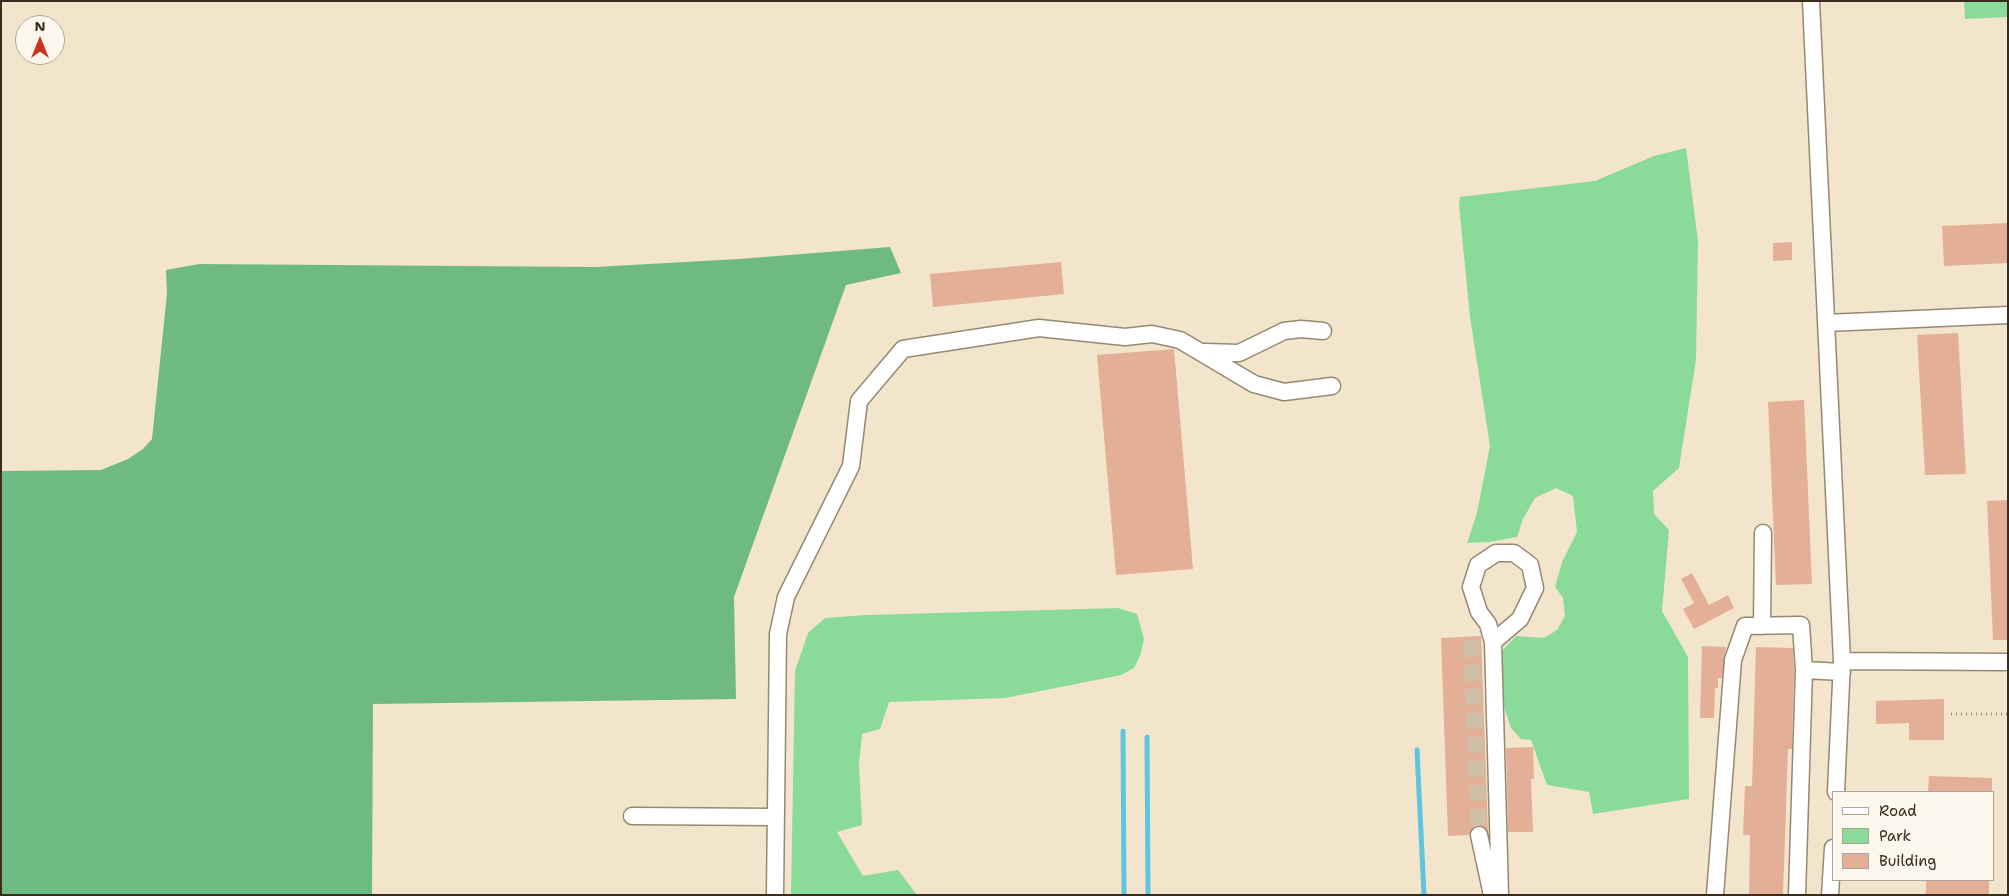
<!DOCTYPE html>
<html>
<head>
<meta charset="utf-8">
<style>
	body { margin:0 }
	#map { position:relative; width:2009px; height:896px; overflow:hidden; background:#f3e5cb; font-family:"Shantell Sans",sans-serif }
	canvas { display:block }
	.frame { position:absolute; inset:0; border:2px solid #3b2a1e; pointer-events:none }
	.legend { position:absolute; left:1832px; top:791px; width:162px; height:90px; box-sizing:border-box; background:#fbf7ec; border:1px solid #aea59a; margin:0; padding:6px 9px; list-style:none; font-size:15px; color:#3b2a1e }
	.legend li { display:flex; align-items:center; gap:10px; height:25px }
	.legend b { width:25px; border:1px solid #aea59a }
	.north { position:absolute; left:15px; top:15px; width:50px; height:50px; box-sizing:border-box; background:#fbf7ec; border:1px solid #aea59a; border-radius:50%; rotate:0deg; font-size:14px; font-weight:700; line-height:20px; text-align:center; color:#3b2a1e }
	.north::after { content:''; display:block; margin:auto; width:18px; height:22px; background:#c8321e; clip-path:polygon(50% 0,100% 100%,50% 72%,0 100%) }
</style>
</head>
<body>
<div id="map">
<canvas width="2009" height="896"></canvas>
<div class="frame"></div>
<ul class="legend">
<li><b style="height:6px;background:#fff"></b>Road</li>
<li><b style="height:14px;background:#8ada9a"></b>Park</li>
<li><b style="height:14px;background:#e4af97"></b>Building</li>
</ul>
<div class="north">N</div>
</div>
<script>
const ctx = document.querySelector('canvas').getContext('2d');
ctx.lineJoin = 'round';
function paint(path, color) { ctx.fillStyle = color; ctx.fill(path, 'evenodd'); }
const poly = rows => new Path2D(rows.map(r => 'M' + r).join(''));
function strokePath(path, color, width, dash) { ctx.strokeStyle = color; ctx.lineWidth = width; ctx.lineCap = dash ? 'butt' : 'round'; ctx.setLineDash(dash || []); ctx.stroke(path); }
paint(poly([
	[1964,1,2008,1,2008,17,1965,19],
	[1686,148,1698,241,1696,360,1679,468,1653,491,1654,514,1669,530,1662,611,1688,657,1689,799,1593,814,1589,792,1547,785,1531,740,1521,739,1511,728,1502,701,1502,651,1516,636,1544,638,1557,630,1565,616,1563,598,1555,587,1562,562,1577,532,1573,496,1556,488,1535,498,1523,519,1517,537,1489,542,1467,543,1477,513,1490,446,1470,317,1459,205,1460,197,1595,181,1654,156],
	[1118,608,1137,614,1144,639,1140,656,1134,668,1121,675,1005,698,889,702,880,729,862,734,859,765,862,825,837,832,863,876,898,870,917,895,791,895,795,671,808,633,825,618,866,615]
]), '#8ada9a');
paint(poly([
	[890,247,901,273,846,285,734,597,736,699,373,704,372,895,1,895,1,471,101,470,128,459,143,449,152,439,167,293,166,270,199,264,595,267,739,259]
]), '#6fba82');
strokePath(poly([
	[1123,731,1124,895],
	[1147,737,1148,895],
	[1417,750,1424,895]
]), '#5fc4dc', 5);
paint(poly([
	[2008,223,2008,263,1944,266,1942,226],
	[1792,242,1792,260,1773,261,1773,243],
	[1061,262,1064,294,933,307,930,274],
	[1958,333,1966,474,1925,475,1917,335],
	[1174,349,1193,569,1116,575,1097,355],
	[1804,400,1812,584,1776,585,1768,402],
	[2008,500,2008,640,1993,640,1987,501],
	[1692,573,1709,605,1728,595,1734,608,1694,629,1683,609,1694,603,1681,579],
	[1481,636,1488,832,1482,826,1477,825,1472,828,1469,835,1448,836,1441,638],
	[1702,646,1726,647,1722,678,1718,678,1718,688,1715,688,1714,718,1700,718],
	[1756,647,1793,648,1794,670,1792,749,1788,749,1783,895,1749,895,1750,835,1743,835,1745,786,1752,786],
	[1944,699,1944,740,1909,740,1909,723,1876,724,1876,701],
	[1533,747,1534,779,1531,779,1533,832,1508,832,1506,748],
	[1929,776,1992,778,1992,792,1928,792],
	[1926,880,1989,880,1989,895,1926,895]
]), '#e4af97');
strokePath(poly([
	[1471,641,1479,835]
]), '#cec0a8', 16, [16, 8]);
const minor = poly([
	[1811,1,1842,661,1836,792],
	[1826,323,2008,315],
	[1205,352,1239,353,1284,331,1301,329,1323,331],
	[1762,626,1763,533],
	[1493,642,1520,619,1535,588,1530,565,1514,553,1496,553,1478,565,1471,587,1479,612,1488,624,1493,642,1500,895],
	[1842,661,2008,662],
	[632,816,775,817],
	[1479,835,1492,895],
	[775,895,778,634,786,597,851,466,859,401,903,349,1039,328,1125,337,1152,334,1180,340,1254,384,1284,392,1332,386],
	[1715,895,1733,660,1745,626,1801,625,1804,670,1842,672],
	[1797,895,1804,670],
	[1830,895,1833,848]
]);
strokePath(minor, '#978874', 19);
strokePath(poly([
	[1951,714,2008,714]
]), '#978874', 3, [1, 4]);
strokePath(minor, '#fff', 16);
</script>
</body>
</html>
